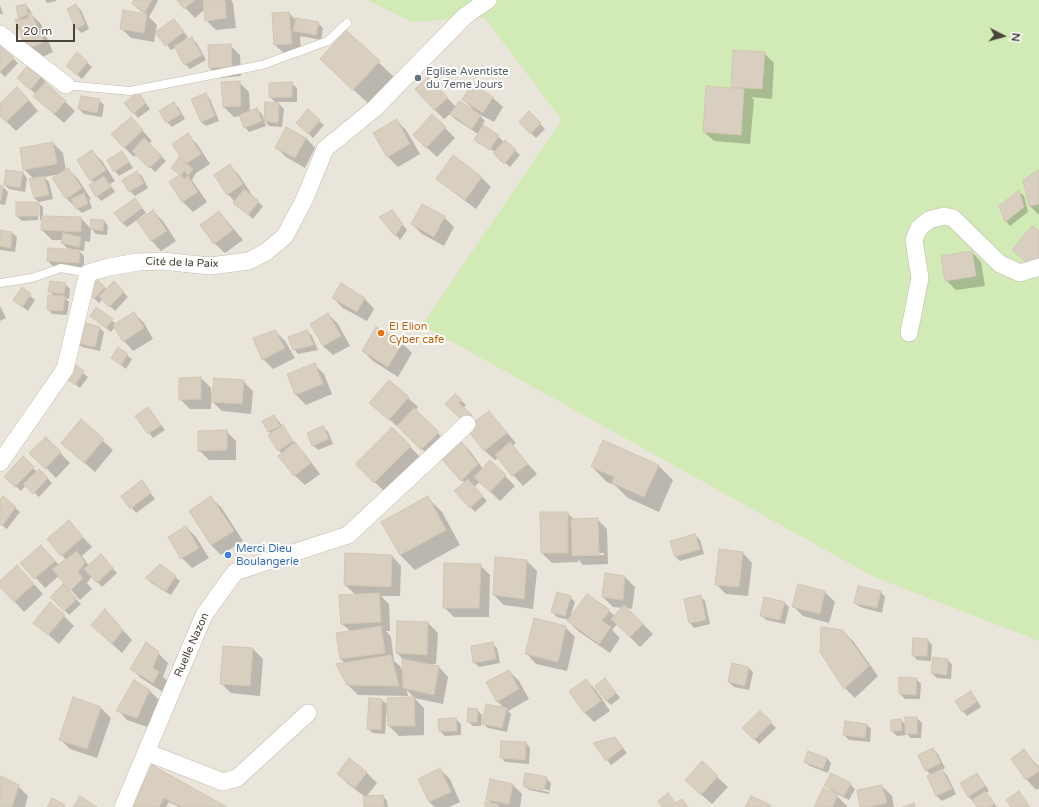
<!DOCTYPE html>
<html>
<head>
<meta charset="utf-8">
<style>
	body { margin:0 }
	#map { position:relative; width:1039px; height:807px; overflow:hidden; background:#f6f3ec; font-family:"Varela Round",sans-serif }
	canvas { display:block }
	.north { position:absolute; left:983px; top:16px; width:40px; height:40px; -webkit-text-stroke:3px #fff; paint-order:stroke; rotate:96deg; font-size:11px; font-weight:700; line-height:16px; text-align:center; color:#4b4439 }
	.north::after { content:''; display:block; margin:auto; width:14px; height:18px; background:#4b4439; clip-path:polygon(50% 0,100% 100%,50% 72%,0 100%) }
	.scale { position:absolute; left:16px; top:24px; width:59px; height:18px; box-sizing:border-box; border:2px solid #4b4439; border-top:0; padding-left:5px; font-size:12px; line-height:14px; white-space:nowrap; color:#4b4439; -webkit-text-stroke:3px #fff; paint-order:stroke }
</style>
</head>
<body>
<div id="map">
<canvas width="1039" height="807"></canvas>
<div class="north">N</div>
<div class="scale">20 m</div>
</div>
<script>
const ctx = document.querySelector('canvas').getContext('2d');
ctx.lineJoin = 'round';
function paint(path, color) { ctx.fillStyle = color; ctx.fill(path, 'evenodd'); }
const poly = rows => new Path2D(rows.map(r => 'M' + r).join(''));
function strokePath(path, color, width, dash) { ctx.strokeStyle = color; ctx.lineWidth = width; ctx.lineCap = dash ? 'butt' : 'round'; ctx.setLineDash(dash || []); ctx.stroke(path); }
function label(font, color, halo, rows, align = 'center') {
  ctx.font = font + ' "Varela Round",sans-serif'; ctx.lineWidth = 4; ctx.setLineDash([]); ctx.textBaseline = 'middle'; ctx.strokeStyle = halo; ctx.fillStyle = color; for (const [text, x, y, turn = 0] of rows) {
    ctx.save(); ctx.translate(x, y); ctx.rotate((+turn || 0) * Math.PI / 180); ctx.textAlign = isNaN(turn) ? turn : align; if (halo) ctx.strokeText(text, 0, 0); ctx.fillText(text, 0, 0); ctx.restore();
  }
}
paint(poly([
	[0,0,1039,0,1039,807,0,807]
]), '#eae5da');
paint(poly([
	[367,0,1039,0,1039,641,874,577,422,325,562,120,484,17,412,22]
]), '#d2eab5');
paint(poly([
	[45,0,56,0,56,1,47,3],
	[135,0,157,0,158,1,149,17,157,25,154,42,131,38,121,28,123,11,148,15,138,9,133,4],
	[178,0,231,0,233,3,236,28,216,30,206,20,205,9,195,18],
	[0,5,3,14,0,14],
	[26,5,30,10,31,14,41,24,53,52,38,59,28,49,20,19],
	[76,6,81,10,89,29,81,33,77,28],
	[289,13,295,19,318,23,323,28,321,40,300,36,301,53,285,54,275,45],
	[174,20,188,37,182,42,183,43,192,38,197,43,206,60,190,69,185,64,176,47,171,50,157,32],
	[346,32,394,77,369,104,336,74],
	[230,45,240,55,241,76,220,78,210,68],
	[0,46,18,63,5,77,0,72],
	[77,53,92,67,82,79,72,70],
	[764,53,774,63,772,99,751,97,754,100,750,144,714,141,704,132,735,90,732,87],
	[41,77,46,82,45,83,75,111,64,123,45,106,35,96,36,94,23,83],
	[428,78,456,107,475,111,463,100,493,98,503,107,494,122,477,113,485,121,482,125,498,136,504,142,505,141,520,155,510,167,495,154,495,152,479,142,479,144,475,140,478,134,455,119,450,114,444,119,435,110],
	[239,82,249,92,250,112,257,109,262,114,266,126,249,132,245,127,240,116,234,117,224,107],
	[292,84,297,88,297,102,275,102,270,97],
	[206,94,210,99,219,121,206,126,201,122],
	[27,98,38,111,16,131,0,115,0,104],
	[142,98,150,109,138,118,134,113],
	[99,100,104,105,102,117,84,114,79,109],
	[174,103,179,108,185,119,172,127,167,122],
	[266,103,279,104,284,109,282,127,269,126,265,121],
	[529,113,545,129,536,138,520,122],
	[396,120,406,130,420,154,398,167,388,157,374,133],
	[319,121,324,125,313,138,302,127],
	[140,128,152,141,148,144,166,161,155,172,137,154,134,157,124,147],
	[445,128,455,138,437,157,424,145],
	[187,134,197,144,210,164,196,173,192,180,207,202,193,212,183,202,170,182,181,175,186,166,173,144],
	[306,138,315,148,305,168,286,157,276,147],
	[53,143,63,153,66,171,68,169,78,179,91,199,89,200,92,208,82,213,67,199,54,179,60,174,44,177,49,182,53,199,39,202,34,198,34,179,24,169],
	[92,151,102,161,115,181,110,184,115,192,101,201,97,196,94,183,78,161],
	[122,152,133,168,119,176,115,171],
	[229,165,239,175,252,195,251,196,263,206,253,219,239,207,228,194,215,175],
	[137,172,142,176,148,188,135,196,130,191],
	[1039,172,1039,215,1030,206],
	[23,173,27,178,25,192,9,189,5,185],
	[438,178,482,178,491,187,476,209,448,188],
	[0,186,3,187,8,192,5,205,0,204],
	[1019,192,1024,196,1028,212,1010,226,1006,221],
	[135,199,146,213,138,219,139,221,153,211,163,221,176,241,161,251,152,241,137,220,127,227,122,223],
	[38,203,43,207,43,217,81,218,91,229,104,221,108,226,107,235,96,234,91,228,90,242,85,241,84,251,67,248,62,243,62,240,52,240,42,230,42,220,40,220,40,206,38,206,38,220,22,221,17,216],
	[423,205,444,217,454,227,444,246,422,234,412,224],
	[392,211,407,230,400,240,381,217],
	[219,212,228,222,243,240,225,253,215,244,201,225],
	[0,231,12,233,17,237,15,252,0,250],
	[78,250,84,256,84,268,53,266,48,261],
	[972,252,981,262,985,286,956,290,946,280],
	[98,282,107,290,114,283,128,297,115,311,103,299,99,303,88,292],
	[65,284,70,289,69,299,65,298,69,302,67,315,52,314,48,309,54,296,50,292],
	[22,289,35,300,28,311,19,304],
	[333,298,365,299,374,309,367,321,343,308],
	[0,306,6,318,0,321],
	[97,309,116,324,134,313,144,323,153,339,133,351,124,341,115,327,111,332,96,320],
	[328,314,338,324,350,346,333,355,323,346],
	[99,327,104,332,100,351,82,347,77,342],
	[377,328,402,343,412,353,398,377,373,361,363,351],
	[275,331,285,341,295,358,273,369,263,359],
	[307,331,312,336,318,350,298,354,294,349],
	[118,349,132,359,126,369,117,362],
	[314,364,324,374,332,394,306,405,296,395,288,375],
	[73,365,88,377,80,388,65,376],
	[201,378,211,388,211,409,190,409,180,399],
	[243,381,253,391,251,414,222,411,212,401],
	[455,395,466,405,463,408,476,422,489,412,516,443,512,446,537,474,523,486,498,458,495,460,485,451,467,428],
	[408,398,418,407,415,411,448,443,432,459,401,428,400,429,381,412],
	[148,408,165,430,153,438,149,433],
	[274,416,287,431,295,444,305,454,320,474,305,485,295,476,280,456,282,454,279,450,269,431],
	[81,421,113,450,95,472,62,443],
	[323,427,328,432,333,444,318,450,313,445],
	[392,428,420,457,385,492,356,464],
	[226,431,236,441,236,460,209,460,199,450],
	[46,438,70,463,56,478,31,453],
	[460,441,470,451,483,469,490,461,515,486,500,501,480,482,474,487,487,501,475,512,471,508,465,483,462,480],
	[23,458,37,472,39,470,52,483,39,497,26,485,21,491,5,477],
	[658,465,673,480,659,512,628,498,616,486,607,482,592,467],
	[142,482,155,499,136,513,122,496],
	[3,498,20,512,7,529,0,524,0,501],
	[211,498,221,507,243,541,221,555,211,545],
	[428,498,442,512,460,545,415,570,400,555,383,522],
	[567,513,574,519,597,519,607,529,608,564,583,565,578,559,578,562,552,563,542,553],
	[604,553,604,555,582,556,582,554],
	[69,522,92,547,82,556,89,566,105,560,117,573,102,587,92,576,87,583,92,589,80,600,59,576,45,588,22,563,41,546,59,565,66,560,62,555],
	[186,527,196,537,209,558,192,568,182,558],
	[695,535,700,540,704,554,680,561,675,556],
	[743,553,752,563,748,596,726,594,716,584],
	[392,556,401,566,400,596,381,596,389,604,390,631,386,631,391,637,394,661,400,666,404,675,403,659,397,653,398,622,428,623,438,633,436,664,428,664,427,665,439,667,448,677,443,704,414,698,407,690,408,696,358,695,348,685,345,663,341,659,337,633,350,631,342,624,356,595,345,585],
	[527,561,537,571,533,609,504,605,494,595],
	[480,565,490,575,489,617,454,617,444,607],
	[17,566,43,594,24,612,0,585,0,582],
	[175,577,180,581,171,595,151,583,147,578],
	[625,577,635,587,632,609,627,608,653,634,640,647,617,624,612,630,620,638,610,653,578,631,568,621,569,620,557,617,552,612,570,597,575,602,570,618,609,611,615,616,623,608,613,607,603,597],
	[798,585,825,592,835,602,829,623,803,616,793,606],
	[63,586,81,604,69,615,52,597],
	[881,592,885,597,882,613,860,607,855,603],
	[700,596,705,601,710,624,694,628,690,623],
	[784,602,789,607,785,624,766,620,761,615],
	[105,611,132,640,122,653,102,635],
	[64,616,74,626,59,644,35,623],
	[565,627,575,637,567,671,536,664,527,654],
	[843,631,853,641,878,676,855,698,845,688,821,652],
	[928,640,932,645,931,661,917,660,913,655],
	[492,643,497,648,500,663,479,667,474,662],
	[253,649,263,659,260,696,231,693,221,683],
	[158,653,168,663,163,677,169,682,163,692,141,678,132,669],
	[948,660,952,665,951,679,937,678,932,673],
	[748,667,753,672,749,690,734,687,729,682],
	[509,671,519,681,529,699,508,711,511,714,507,732,488,728,483,723,505,709,497,701],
	[900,678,916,679,921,684,920,699,905,699,900,694],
	[605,679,620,698,611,705,606,700],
	[586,680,596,690,610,711,594,722,584,712],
	[134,681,150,691,160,701,147,727,127,720,118,710],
	[971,693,975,697,981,707,967,716,963,711],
	[414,698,424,708,424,735,399,736,389,726],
	[370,699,382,700,388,705,387,705,385,734,373,733,368,729],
	[101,708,111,718,97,758,70,749,60,739],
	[477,710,482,715,481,726,473,726,468,721],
	[760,712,776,728,759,744,744,728],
	[917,718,922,723,921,738,911,738,906,733,906,735,897,736,892,731,901,720,906,725],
	[456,719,461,724,461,735,445,736,440,731],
	[867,725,871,729,870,742,849,740,844,735],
	[526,743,530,748,529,764,505,762,501,757],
	[619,743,627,753,611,765,595,744],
	[933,749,938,754,945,768,942,770,947,775,956,794,942,801,937,796,928,777,931,775,926,770],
	[1024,750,1039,767,1039,788,1036,790,1027,780,1012,760],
	[827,758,831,763,828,773,810,766,805,762],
	[349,759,367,773,377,783,366,797,383,796,387,801,388,807,365,807,364,796,348,784,338,774],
	[702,763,728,787,712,804,696,790],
	[153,766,225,807,179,807,169,802,166,807,133,807],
	[440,769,450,779,460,802,449,807,435,807,429,802,419,779],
	[831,774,850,784,855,789,849,800,830,790,826,785],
	[977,774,981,779,989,791,986,793,997,807,978,807,968,796],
	[546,778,551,783,549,794,529,790,524,785],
	[528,786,549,790,549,792,528,788],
	[0,781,18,786,28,796,25,807,0,807],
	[512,784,522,794,520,807,486,807,492,804,487,799],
	[882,786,892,796,894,807,861,807],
	[837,796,847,806,847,807,815,807]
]), '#0003');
const building = poly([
	[134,0,152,0,145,12,132,4,134,0],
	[177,0,195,0,184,9,177,0],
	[203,0,225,0,226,18,205,21,203,0],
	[26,4,29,18,19,20,16,6,26,4],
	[76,4,85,24,76,29,67,9,76,4],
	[123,10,147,14,144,33,120,29,123,10],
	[289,12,292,44,274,45,272,13,289,12],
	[31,13,44,42,27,49,15,20,31,13],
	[296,18,319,22,316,35,293,31,296,18],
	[174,19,184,32,165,46,155,32,174,19],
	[346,30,380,61,353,90,320,59,346,30],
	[192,37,202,55,184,65,174,46,192,37],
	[231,44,232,67,209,68,208,45,231,44],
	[0,45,14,58,0,72,0,45],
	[733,50,765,52,762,89,731,87,733,50],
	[77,52,88,62,77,75,66,66,77,52],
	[28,65,42,76,30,90,17,78,28,65],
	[428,77,448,98,434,110,415,89,428,77],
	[240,81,241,106,223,107,221,82,240,81],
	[45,82,66,101,54,114,33,96,45,82],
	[292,82,292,97,269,98,269,83,292,82],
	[472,83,493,97,483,113,462,100,472,83],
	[706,86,744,89,741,135,703,132,706,86],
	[17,87,29,100,6,122,0,116,0,103,17,87],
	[138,92,146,103,133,114,124,103,138,92],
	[206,93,215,116,201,122,191,99,206,93],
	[81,96,100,99,97,113,78,109,81,96],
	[459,101,481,115,472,129,450,114,459,101],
	[174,102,181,114,166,123,159,111,174,102],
	[265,102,279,103,278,123,264,121,265,102],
	[257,108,262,121,244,128,239,115,257,108],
	[308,109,320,120,308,134,296,123,308,109],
	[529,111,541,123,530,134,519,122,529,111],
	[432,114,446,127,426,148,413,135,432,114],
	[131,117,143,130,124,148,111,134,131,117],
	[397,119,410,144,387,157,373,133,397,119],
	[483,125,499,135,490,150,474,140,483,125],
	[286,127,306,138,295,158,275,148,286,127],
	[188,133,201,154,185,164,172,144,188,133],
	[144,138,162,156,149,168,132,151,144,138],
	[505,140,516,150,504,164,493,153,505,140],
	[53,142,57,164,23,170,20,148,53,142],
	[92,150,106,170,90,181,77,160,92,150],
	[122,151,129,162,114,172,107,160,122,151],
	[453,155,482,177,465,200,436,179,453,155],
	[179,157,193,169,185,179,171,168,179,157],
	[230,164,243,184,227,195,214,175,230,164],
	[68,168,82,188,66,199,52,178,68,168],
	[6,170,23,172,20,188,4,185,6,170],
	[1039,170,1039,204,1029,206,1023,180,1039,170],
	[137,171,144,183,129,192,122,180,137,171],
	[185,171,198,192,182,202,169,182,185,171],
	[44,176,49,195,34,198,29,179,44,176],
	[104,176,111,187,96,197,89,185,104,176],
	[0,185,3,186,1,201,0,200,0,185],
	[244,189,259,201,248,215,233,203,244,189],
	[1019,190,1024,207,1005,222,999,206,1019,190],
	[84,193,88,204,76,209,71,199,84,193],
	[135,198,142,208,122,223,114,213,135,198],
	[16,202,39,202,39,216,16,216,16,202],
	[422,204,445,216,434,237,411,224,422,204],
	[153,210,167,231,151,241,137,221,153,210],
	[392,210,403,224,395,236,379,217,392,210],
	[219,211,233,230,214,244,200,225,219,211],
	[42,216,81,217,81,232,41,230,42,216],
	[91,219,104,220,103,231,90,229,91,219],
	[1032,226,1039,231,1039,257,1031,266,1012,250,1032,226],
	[0,230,12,232,11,248,0,246,0,230],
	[63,233,81,237,79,247,61,243,63,233],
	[48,248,80,250,79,263,47,261,48,248],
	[972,251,976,276,945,281,941,256,972,251],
	[98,280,105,287,94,299,87,292,98,280],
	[50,281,66,283,64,294,48,292,50,281],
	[114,281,124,292,109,307,99,296,114,281],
	[341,283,365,298,357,312,332,298,341,283],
	[22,287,31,294,22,307,13,300,22,287],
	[48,295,65,296,63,311,47,310,48,295],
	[96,307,113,319,106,328,90,316,96,307],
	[134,312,144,328,123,342,113,325,134,312],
	[328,313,341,336,323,346,310,324,328,313],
	[81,322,100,327,95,347,76,343,81,322],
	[376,327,403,342,388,367,362,351,376,327],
	[275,330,285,348,262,360,253,338,275,330],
	[307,330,314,345,293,350,288,337,307,330],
	[118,347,128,354,121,365,111,358,118,347],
	[73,363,84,371,75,385,63,376,73,363],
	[315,363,323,384,295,395,287,374,315,363],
	[201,377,201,399,179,400,179,378,201,377],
	[214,378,244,380,242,404,211,402,214,378],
	[389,380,409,397,389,420,369,403,389,380],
	[455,394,462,400,459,403,472,415,465,423,445,404,455,394],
	[148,407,161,425,148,434,135,416,148,407],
	[414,408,439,432,421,450,397,426,414,408],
	[489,411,507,433,484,451,466,428,489,411],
	[274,415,280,426,268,432,262,421,274,415],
	[81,419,104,439,84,463,61,443,81,419],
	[283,425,293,441,278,451,268,435,283,425],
	[323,426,329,439,312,446,307,433,323,426],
	[392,427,411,446,374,483,355,464,392,427],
	[227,430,227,450,198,451,198,431,227,430],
	[46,437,61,452,45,469,29,453,46,437],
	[460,440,478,464,461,481,440,457,460,440],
	[603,440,659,465,644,497,612,483,614,477,591,467,603,440],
	[295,442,311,463,294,476,278,456,295,442],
	[510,442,528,464,512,476,495,455,510,442],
	[23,456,34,467,15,487,4,477,23,456],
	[490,460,506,475,490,492,474,477,490,460],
	[39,469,48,478,33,494,23,484,39,469],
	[468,479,483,496,470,508,454,491,468,479],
	[142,480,151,493,130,509,121,496,142,480],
	[3,496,16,507,2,526,0,524,0,499,3,496],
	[211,496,234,531,211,545,189,511,211,496],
	[428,496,446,530,400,555,381,522,428,496],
	[540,512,568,512,568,553,541,553,540,512],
	[598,518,599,555,572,556,571,519,598,518],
	[69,520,83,537,61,556,47,539,69,520],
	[186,526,199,548,181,559,168,537,186,526],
	[695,534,700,549,675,557,670,541,695,534],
	[41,545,55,561,34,579,20,563,41,545],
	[719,549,743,552,739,587,715,585,719,549],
	[77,551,85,563,78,572,83,578,70,591,52,569,77,551],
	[345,553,392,555,391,587,344,585,345,553],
	[101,554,113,568,97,583,84,569,101,554],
	[495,557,527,560,524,599,493,595,495,557],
	[444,563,481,564,479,608,443,608,444,563],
	[160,564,176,576,166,591,145,578,160,564],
	[17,565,34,584,14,602,0,587,0,581,17,565],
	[605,573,625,576,623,600,602,597,605,573],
	[63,584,77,599,64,611,50,597,63,584],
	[798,584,825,591,820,614,792,607,798,584],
	[858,586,881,591,877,608,854,603,858,586],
	[557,592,571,596,565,616,551,612,557,592],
	[379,593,381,622,341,624,339,595,379,593],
	[587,594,610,610,602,621,611,627,599,644,567,621,587,594],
	[701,595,706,620,689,623,684,599,701,595],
	[764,597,785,602,780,620,760,616,764,597],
	[50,602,65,615,48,635,33,623,50,602],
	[624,605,643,624,630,637,611,619,624,605],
	[105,609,123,630,112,644,91,625,105,609],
	[534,618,566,626,558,662,525,654,534,618],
	[397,621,428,622,427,655,396,653,397,621],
	[381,626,385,653,340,659,336,633,381,626],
	[821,627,843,630,869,666,844,689,820,652,821,627],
	[913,638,928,639,927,656,912,656,913,638],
	[146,642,159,652,153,668,159,672,153,683,130,669,146,642],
	[493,642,496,659,473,663,471,646,493,642],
	[223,646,253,648,250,686,220,684,223,646],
	[391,655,399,686,347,685,336,664,391,655],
	[933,657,948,659,947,675,931,673,933,657],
	[402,659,439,666,434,695,403,688,402,659],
	[732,663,749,667,745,686,728,682,732,663],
	[509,670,519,689,497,702,486,682,509,670],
	[899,677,917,678,916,695,899,694,899,677],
	[605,678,616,693,606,701,595,686,605,678],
	[586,679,601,701,584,713,569,691,586,679],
	[134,680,150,690,137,718,116,711,134,680],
	[971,691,977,702,962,712,955,701,971,691],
	[73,697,101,707,87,749,59,740,73,697],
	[414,697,415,726,388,726,387,698,414,697],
	[369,698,382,699,381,730,367,729,369,698],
	[486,704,507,708,502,728,482,724,486,704],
	[468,708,478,709,477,722,467,722,468,708],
	[760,711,772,722,754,740,742,728,760,711],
	[905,717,917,717,917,734,905,734,905,717],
	[456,718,457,731,439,731,438,719,456,718],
	[901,719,902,731,891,731,891,720,901,719],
	[845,721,867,724,865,738,843,735,845,721],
	[615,737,623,748,606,761,593,743,615,737],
	[501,741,526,742,525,760,500,758,501,741],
	[933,748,941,763,925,771,918,755,933,748],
	[1024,749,1039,769,1039,771,1026,780,1011,759,1024,749],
	[808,751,827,758,823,769,804,762,808,751],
	[349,758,367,772,355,788,337,774,349,758],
	[702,761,718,776,701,795,685,780,702,761],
	[152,765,227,807,182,807,164,798,159,807,132,807,152,765],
	[440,768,451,792,429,802,418,779,440,768],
	[942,769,952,789,936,796,927,776,942,769],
	[525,773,547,777,544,790,523,786,525,773],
	[831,773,851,783,844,796,824,786,831,773],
	[977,773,985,786,968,797,960,783,977,773],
	[1,776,19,785,12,807,0,807,0,779,1,776],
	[490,779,513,784,509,804,486,800,490,779],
	[882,785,887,803,869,807,860,807,857,790,882,785],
	[823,788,838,795,832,807,814,807,823,788],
	[985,791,995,804,990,807,977,807,972,800,985,791],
	[1019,791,1030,807,1011,807,1006,800,1019,791],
	[668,793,675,803,682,799,688,807,662,807,658,801,668,793],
	[383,795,384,807,364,807,363,796,383,795],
	[80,796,97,807,73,807,80,796],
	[751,796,771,805,770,807,745,807,751,796],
	[52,798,65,805,64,807,47,807,52,798],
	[485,802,498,804,498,807,485,807,485,802],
	[914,803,915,807,903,807,914,803]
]);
paint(building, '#d8cfc1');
strokePath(building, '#d3c7b4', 1);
const lane = poly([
	[66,85,130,91,262,65,328,41,347,23],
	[0,283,32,278,61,268,88,273]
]);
const street = poly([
	[0,34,66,85],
	[909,333,920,278,914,240,919,228,929,220,944,216,953,218,1000,264,1020,273,1039,267],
	[0,463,65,369,88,273,109,267,138,262,162,261,210,266,249,261,266,252,285,236,305,198,325,149,374,109,465,16,488,0],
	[146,752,223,782,237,778,308,713],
	[123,807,204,615,235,572,348,535,467,424]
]);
strokePath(lane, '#c2bbae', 9);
strokePath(street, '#c2bbae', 18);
strokePath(lane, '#fff', 8);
strokePath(street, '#fff', 17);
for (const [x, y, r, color] of [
	[418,78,4,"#6b7280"],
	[381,333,4,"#e8710a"],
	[228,555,4,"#3f7fe0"]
]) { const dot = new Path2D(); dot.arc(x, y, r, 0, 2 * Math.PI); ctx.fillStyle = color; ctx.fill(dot); strokePath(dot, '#fff', 1.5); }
label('11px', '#5b616d', '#fff', [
	["Eglise Aventiste",426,72],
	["du 7eme Jours",426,85]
], 'left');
label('11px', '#4b4439', '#fff', [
	["Cité de la Paix",182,263,2],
	["Ruelle Nazon",192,645,-66]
]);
label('11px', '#c56008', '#fff', [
	["El Elion",389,327],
	["Cyber cafe",389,340]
], 'left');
label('11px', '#366cbe', '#fff', [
	["Merci Dieu",236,549],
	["Boulangerie",236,562]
], 'left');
</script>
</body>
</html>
